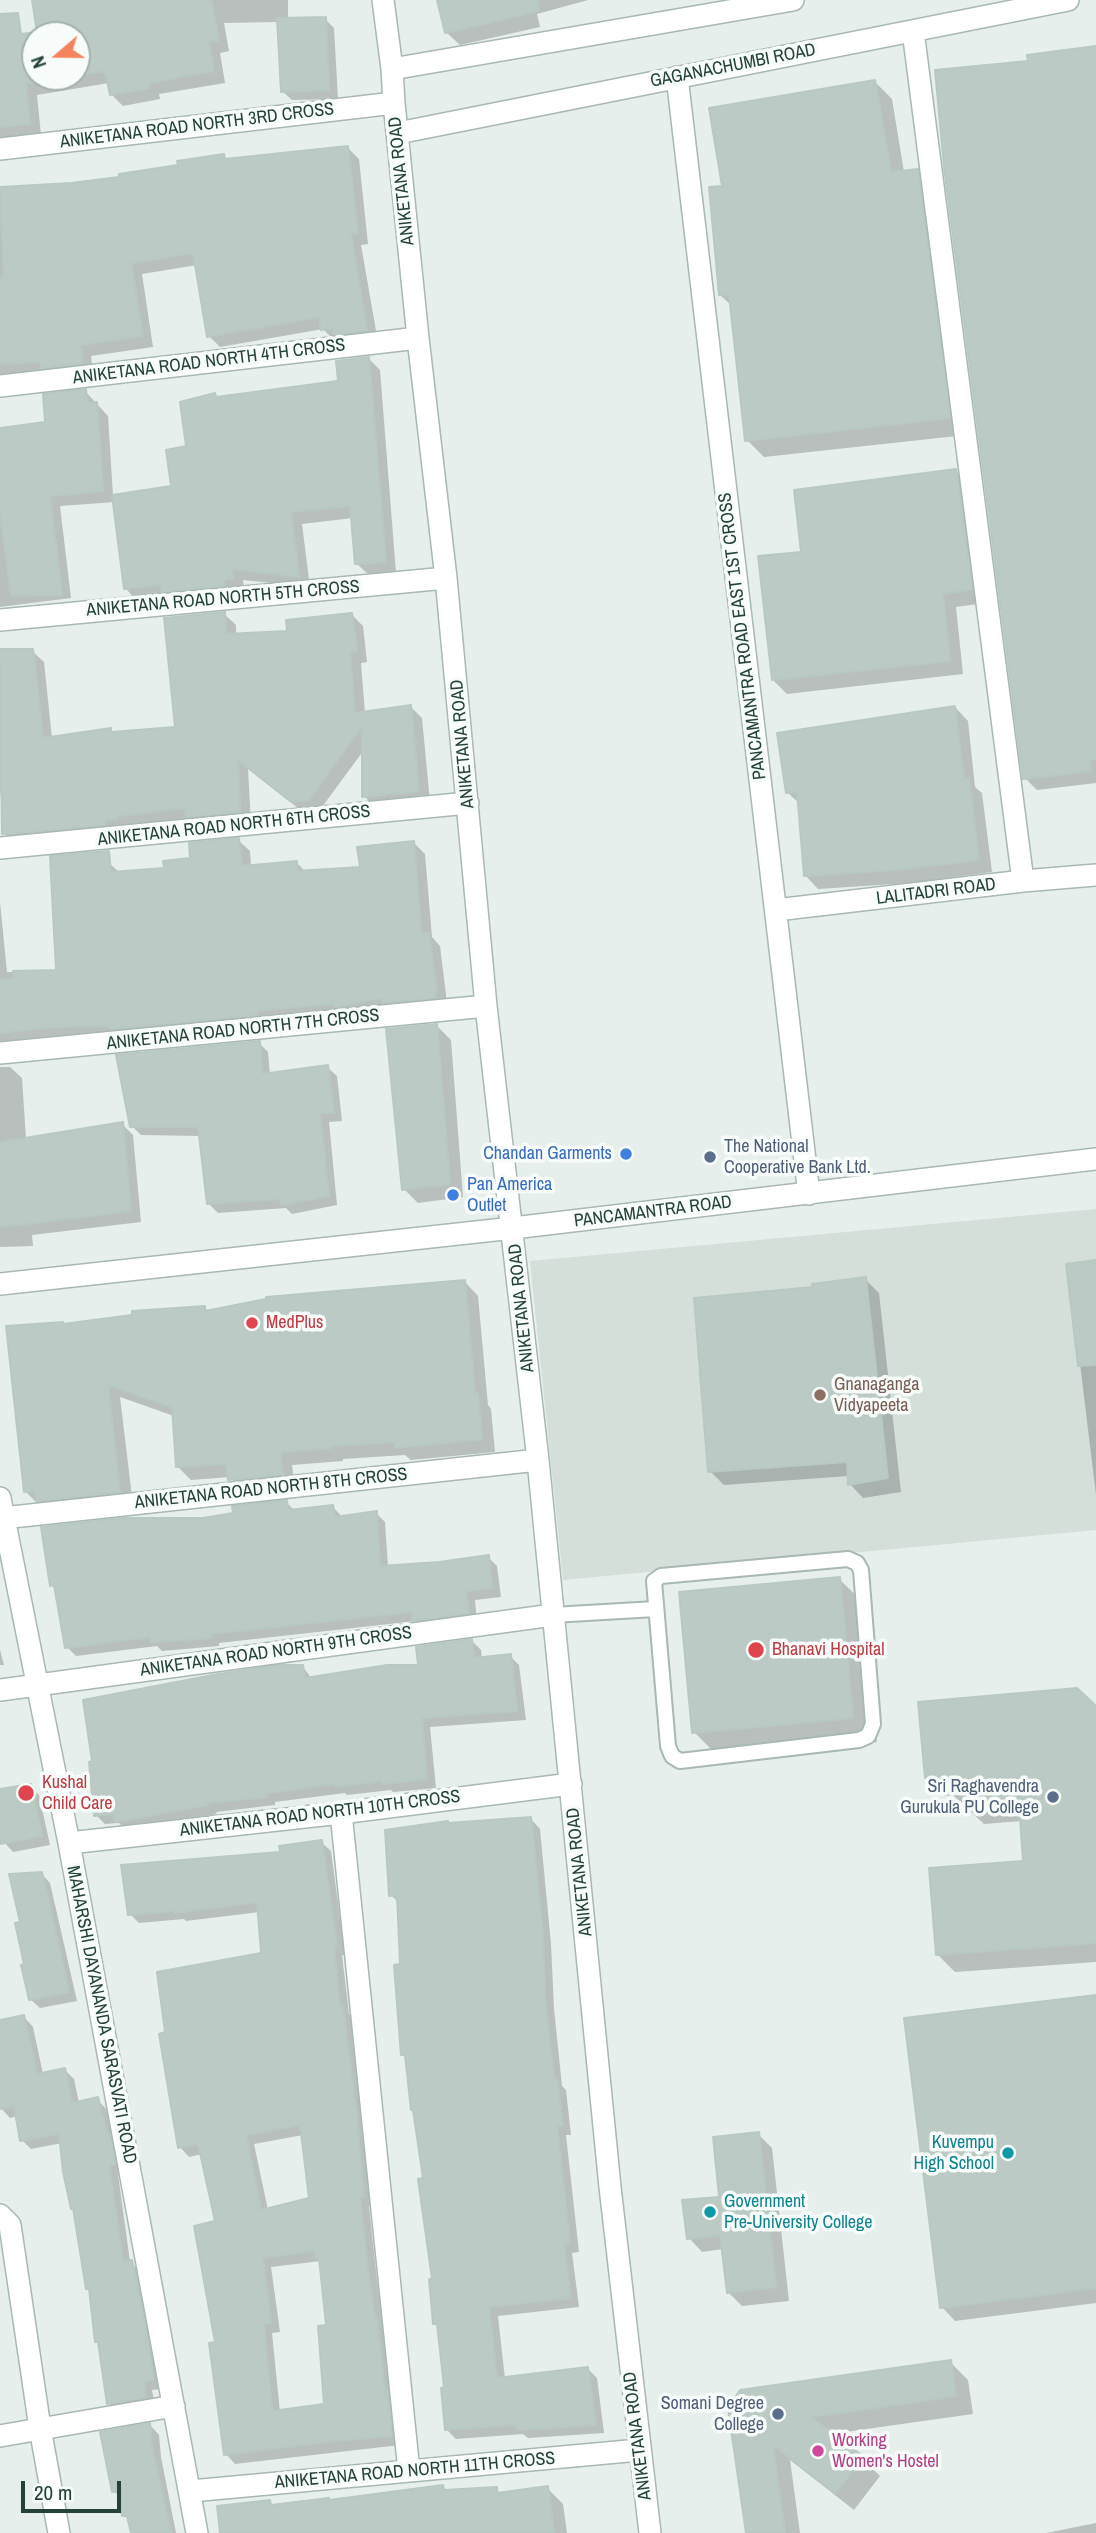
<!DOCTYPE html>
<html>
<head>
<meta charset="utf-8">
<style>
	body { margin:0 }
	#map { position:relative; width:1096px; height:2533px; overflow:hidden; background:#e6efeb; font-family:"Archivo Narrow",sans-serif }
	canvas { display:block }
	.north { position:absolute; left:21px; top:21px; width:70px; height:70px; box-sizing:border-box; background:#f7fbf9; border:2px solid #a3b1ad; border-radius:50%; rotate:250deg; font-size:19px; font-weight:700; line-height:28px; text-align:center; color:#24423a }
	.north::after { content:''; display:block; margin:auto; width:24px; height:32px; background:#f4845f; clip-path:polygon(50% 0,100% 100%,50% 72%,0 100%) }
	.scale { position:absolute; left:21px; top:2481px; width:100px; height:32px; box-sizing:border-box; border:4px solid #24423a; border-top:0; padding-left:9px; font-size:21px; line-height:24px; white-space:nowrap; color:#24423a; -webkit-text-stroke:5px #f7fbf9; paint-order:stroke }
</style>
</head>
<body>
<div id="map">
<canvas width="1096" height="2533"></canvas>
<div class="north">N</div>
<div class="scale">20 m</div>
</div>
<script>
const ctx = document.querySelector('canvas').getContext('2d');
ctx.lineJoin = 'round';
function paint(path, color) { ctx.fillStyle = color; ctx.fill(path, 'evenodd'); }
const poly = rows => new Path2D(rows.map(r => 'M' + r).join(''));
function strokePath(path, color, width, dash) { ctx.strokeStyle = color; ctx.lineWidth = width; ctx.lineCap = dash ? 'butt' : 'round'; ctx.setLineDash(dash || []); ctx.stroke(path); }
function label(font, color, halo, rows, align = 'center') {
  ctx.font = font + ' "Archivo Narrow",sans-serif'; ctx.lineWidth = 7; ctx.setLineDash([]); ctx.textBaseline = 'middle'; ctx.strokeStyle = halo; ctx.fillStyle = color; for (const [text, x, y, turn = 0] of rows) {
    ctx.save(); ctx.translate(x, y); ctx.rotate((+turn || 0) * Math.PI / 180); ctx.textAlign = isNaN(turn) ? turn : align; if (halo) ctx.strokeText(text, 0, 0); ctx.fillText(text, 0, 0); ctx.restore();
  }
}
paint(poly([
	[1096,1209,1096,1530,563,1580,530,1261]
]), '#d4dfda');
paint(poly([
	[34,0,288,0,288,20,325,19,334,28,338,99,292,100,282,91,279,22,224,23,229,51,220,53,225,83,159,94,160,99,123,106,112,95,109,83,37,95,41,135,0,139,0,38,39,34],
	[35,35,77,35,77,77,35,77],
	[439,0,588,0,537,14,540,27,460,45,446,32],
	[1096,48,1096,783,1037,790,1025,778,1030,63],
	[875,82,892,99,904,172,917,171,934,188,966,435,764,457,747,440,732,306,720,295,724,188],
	[347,147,359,159,368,244,361,245,378,342,335,341,323,329,220,347,209,336,197,265,142,274,153,347,91,356,93,374,0,377,0,189,71,185,121,178,223,156,228,161],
	[369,359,380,370,396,573,369,575,357,564,353,518,302,524,310,587,243,580,244,590,137,600,125,588,115,502,60,506,71,598,0,607,0,430,47,424,85,391,108,416,113,496,173,487,188,448,215,395,218,398,340,382],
	[956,471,970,485,985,603,956,607,963,674,787,694,773,680,803,553],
	[224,614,236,625,236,635,289,633,351,614,363,626,367,662,361,663,365,713,411,707,422,718,430,802,375,807,364,796,364,750,319,811,303,812,248,769,251,823,199,828,191,819,15,844,4,833,0,789,0,651,32,651,44,662,52,738,111,730,114,734,177,728],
	[955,707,968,721,975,787,982,793,992,872,910,883,818,889,805,875,800,804,788,793],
	[238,840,250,851,251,867,297,863,306,872,362,869,414,843,425,854,432,937,440,946,447,1003,0,1061,0,902,7,972,57,972,109,863,120,873,166,870],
	[437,1026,451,1040,463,1197,418,1203,404,1189],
	[259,1043,268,1052,270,1075,327,1067,337,1076,342,1121,329,1122,337,1205,292,1214,286,1208,218,1213,208,1203,201,1136,141,1135,132,1126],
	[0,1067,10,1067,22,1078,26,1139,122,1124,133,1135,141,1222,32,1235,33,1246,0,1247],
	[1096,1262,1096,1495,1068,1265],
	[865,1279,879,1293,901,1492,863,1498,850,1484,849,1476,724,1485,710,1471,815,1289],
	[465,1282,478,1296,488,1405,491,1409,495,1452,411,1460,405,1455,343,1459,343,1461,292,1465,295,1487,244,1493,230,1477,191,1480,177,1466,174,1416,120,1397,133,1505,39,1505,26,1492,63,1324,65,1326,204,1307,209,1312],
	[286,1502,295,1511,333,1507,343,1518,376,1513,385,1522,388,1567,439,1564,488,1557,497,1566,501,1597,475,1600,477,1622,424,1629,416,1621,219,1643,219,1646,162,1651,157,1646,76,1656,67,1647,56,1590,51,1585,204,1520],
	[839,1579,864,1603,877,1742,719,1757,694,1732],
	[472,1641,481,1650,482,1659,510,1656,519,1665,526,1720,430,1727,436,1788,393,1792,391,1790,347,1795,345,1793,275,1802,275,1805,216,1812,217,1814,126,1831,119,1823,105,1824,96,1815,303,1667,312,1679,420,1667],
	[0,1650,4,1665,0,1665],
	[1096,1708,1096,1962,955,1972,937,1954,1025,1863,1022,1821,984,1824,953,1795,945,1796,927,1778],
	[30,1786,39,1795,50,1845,13,1852,4,1842,0,1830,0,1790],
	[531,1819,540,1829,551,1944,554,2009,562,2086,566,2090,571,2135,566,2135,579,2252,572,2253,579,2307,498,2316,505,2379,588,2369,597,2378,604,2433,528,2438,523,2434,456,2439,447,2430,446,2389,439,2327,435,2323,425,2180,407,2059,403,2054,399,1903,391,1895,449,1825],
	[321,1842,331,1851,345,1955,342,1955,349,2014,352,2018,372,2206,369,2206,377,2280,383,2326,386,2329,400,2445,235,2464,226,2454,217,2343,217,2222,202,2154,189,2157,180,2147,167,2034,263,1955,260,1912,186,1921,184,1919,139,1923,130,1914,282,1853],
	[303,2135,310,2200,268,2210,254,2144],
	[321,2261,327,2327,326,2406,280,2412,272,2333,280,2332,271,2267],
	[41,1873,50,1883,77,2001,40,2008,30,1999,22,1923],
	[1096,1996,1096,2303,955,2321,942,2307],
	[24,2017,33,2027,43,2074,65,2070,74,2079,79,2103,97,2099,106,2109,124,2173,118,2174,130,2262,141,2272,161,2389,152,2390,155,2406,118,2413,109,2403,100,2345,97,2341,91,2291,88,2288,62,2143,31,2149,22,2140,17,2116,10,2118,1,2108,0,2022],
	[758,2134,772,2148,789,2301,742,2306,728,2292,723,2249,702,2252,689,2238,721,2198],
	[950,2362,968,2380,973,2414,831,2434,862,2458,880,2476,854,2510,790,2460,800,2533,747,2533,730,2408],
	[150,2425,159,2435,161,2457,176,2533,131,2533,121,2498,114,2491],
	[443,2487,447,2492,496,2489,501,2494,547,2488,563,2504,567,2533,222,2533,270,2502,274,2507],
	[1096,2523,1096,2533,1046,2533]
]), '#0003');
const building = poly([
	[32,0,211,0,219,40,209,42,214,71,149,83,150,88,110,95,105,71,77,75,77,35,35,35,35,77,66,77,26,83,30,124,0,127,0,14,18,13,21,34,37,32,32,0],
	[437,0,538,0,539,11,445,33,437,0],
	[326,17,329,90,281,92,277,18,326,17],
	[1096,46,1096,759,1090,759,1091,771,1023,779,944,167,935,70,1028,61,1027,55,1096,46],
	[875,80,891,172,918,169,950,418,745,441,729,295,719,295,709,187,722,186,709,108,875,80],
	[348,146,358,233,351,234,367,331,333,335,333,328,321,330,319,317,207,337,193,253,131,263,143,336,81,345,83,363,41,368,40,362,0,364,0,278,4,277,0,187,71,183,119,177,119,174,178,165,177,161,224,154,225,159,348,146],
	[369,357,386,562,355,564,350,506,291,512,299,577,232,569,233,579,224,579,224,586,161,592,161,585,124,589,112,495,171,486,166,450,186,446,180,402,215,393,216,397,338,381,336,361,369,357],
	[86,389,87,403,97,402,103,491,50,496,62,595,11,596,0,512,0,428,45,422,43,394,86,389],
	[956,469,972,589,943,594,950,661,772,680,758,556,801,552,794,490,956,469],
	[225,612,226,634,287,631,286,620,352,613,357,651,350,652,355,713,411,705,419,791,362,797,362,726,308,801,290,801,238,760,240,812,186,817,185,808,118,816,118,819,105,820,105,825,2,834,0,649,33,649,43,738,111,728,111,732,175,727,164,618,225,612],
	[955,706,964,779,969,778,979,860,895,870,804,876,797,792,786,793,777,733,955,706],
	[239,838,242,866,297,861,297,871,360,867,357,847,414,841,421,933,429,933,437,992,435,992,435,998,383,1003,382,998,334,1007,333,1004,271,1009,257,1011,258,1015,111,1029,110,1026,53,1027,0,1033,0,980,14,979,13,971,56,970,50,856,109,851,111,872,164,868,163,861,190,858,189,843,239,838],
	[437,1024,450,1184,402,1190,386,1029,437,1024],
	[260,1041,262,1074,328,1065,334,1113,320,1113,329,1196,281,1205,280,1199,207,1204,198,1127,130,1127,116,1055,260,1041],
	[123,1122,131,1211,0,1227,0,1142,123,1122],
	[1096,1260,1096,1365,1078,1366,1066,1264,1096,1260],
	[866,1277,888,1478,848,1485,847,1462,708,1472,694,1298,813,1287,812,1284,866,1277],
	[465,1280,475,1394,478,1393,482,1439,395,1448,395,1442,331,1446,331,1448,280,1452,283,1474,228,1480,226,1464,176,1467,172,1407,108,1385,120,1492,37,1501,35,1491,24,1492,6,1326,63,1322,63,1324,132,1315,132,1311,205,1306,205,1311,266,1299,266,1297,465,1280],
	[287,1500,288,1510,333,1505,335,1517,377,1511,380,1566,439,1562,489,1555,492,1588,466,1591,469,1613,413,1621,412,1612,210,1634,211,1638,151,1642,150,1637,65,1648,54,1585,50,1586,41,1527,123,1518,203,1518,233,1513,232,1506,287,1500],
	[840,1577,853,1718,692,1733,679,1592,840,1577],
	[472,1639,474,1658,511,1654,517,1711,422,1718,427,1779,382,1784,382,1781,336,1787,336,1784,266,1793,267,1797,208,1803,208,1805,115,1822,114,1814,94,1816,89,1762,92,1761,83,1700,218,1674,279,1665,303,1665,305,1678,387,1665,418,1665,416,1647,472,1639],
	[1077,1688,1096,1706,1096,1943,936,1955,929,1868,1023,1861,1020,1819,1001,1803,964,1806,963,1791,947,1792,946,1777,925,1778,918,1702,1077,1688],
	[31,1784,42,1836,0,1844,0,1789,31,1784],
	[531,1817,543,1933,545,1999,554,2079,557,2079,563,2126,557,2126,570,2243,564,2244,571,2298,489,2307,497,2378,588,2367,596,2425,517,2430,516,2425,445,2430,441,2388,444,2387,437,2324,433,2324,429,2279,432,2279,418,2179,423,2178,413,2110,411,2110,405,2055,401,2055,394,1965,400,1964,397,1895,389,1896,385,1830,448,1821,448,1823,531,1817],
	[322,1840,337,1946,334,1946,340,2007,343,2006,357,2119,364,2197,360,2197,368,2270,375,2318,377,2318,385,2392,388,2392,392,2436,333,2441,224,2455,209,2343,215,2342,194,2226,215,2221,198,2144,178,2148,159,2034,165,2032,157,1972,261,1953,257,1902,175,1913,175,1911,128,1915,121,1865,280,1852,279,1846,322,1840],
	[300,2125,309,2198,261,2210,246,2135,300,2125],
	[315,2251,316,2258,319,2258,326,2325,318,2326,324,2404,272,2411,264,2324,271,2323,263,2258,315,2251],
	[42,1872,69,1992,29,2000,21,1965,24,1964,15,1923,20,1922,9,1874,42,1872],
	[1096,1995,1096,2288,940,2308,904,2018,1096,1995],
	[24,2015,37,2074,65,2068,72,2103,98,2097,107,2134,110,2134,115,2164,109,2165,123,2261,132,2260,147,2335,153,2380,144,2381,146,2397,107,2404,98,2342,95,2342,89,2289,86,2289,73,2208,71,2209,63,2172,59,2134,20,2141,14,2106,0,2109,0,2020,24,2015],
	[759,2132,776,2287,727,2293,720,2235,687,2239,682,2200,719,2197,713,2137,759,2132],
	[951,2360,956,2396,811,2417,864,2457,835,2493,773,2445,785,2533,746,2533,728,2408,740,2390,951,2360],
	[150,2423,152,2447,171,2533,131,2533,127,2516,122,2516,118,2491,112,2492,100,2432,150,2423],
	[443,2485,444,2490,497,2487,497,2493,548,2486,554,2533,220,2533,217,2506,270,2500,271,2505,329,2498,329,2500,443,2485]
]);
paint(building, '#bbcac4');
strokePath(building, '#b8c9c2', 2);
const lane = poly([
	[848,1559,857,1563,861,1570,873,1724,868,1736,859,1740,680,1761,672,1756,668,1746,654,1581,661,1576,848,1559],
	[553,1615,655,1609]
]);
const street = poly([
	[383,0,392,69,394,103,418,338,446,578,486,1006,538,1460,610,2187,650,2533],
	[913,31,1023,881],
	[392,69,793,0],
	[677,77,809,1194],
	[398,133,1068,0],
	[0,149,394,103],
	[0,386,418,338],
	[0,620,446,578],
	[0,848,468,803],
	[776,910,1023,881,1096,875],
	[0,1053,486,1006],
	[0,1284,513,1228,1096,1159],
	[0,1498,69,1843,197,2533],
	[3,1518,538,1460],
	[0,1690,553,1615],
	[341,1813,409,2471],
	[69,1843,341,1813,571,1784],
	[0,2215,10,2225,40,2428,59,2533],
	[0,2436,174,2406],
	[191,2491,639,2450]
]);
strokePath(lane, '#a8b8b2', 18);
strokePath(street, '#a8b8b2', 24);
strokePath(lane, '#fff', 14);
strokePath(street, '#fff', 21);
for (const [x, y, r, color] of [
	[626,1154,7,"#3f7fe0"],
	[710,1157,7,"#5c6f8a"],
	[453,1195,7,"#3f7fe0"],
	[252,1323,7,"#e0444e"],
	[820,1395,7,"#8d6e63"],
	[756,1650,9,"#e0444e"],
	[26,1793,9,"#e0444e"],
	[1053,1797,7,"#5c6f8a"],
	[1008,2153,7,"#0f9aa8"],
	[710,2212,7,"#0f9aa8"],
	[778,2414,7,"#5c6f8a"],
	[818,2451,7,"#d1479c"]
]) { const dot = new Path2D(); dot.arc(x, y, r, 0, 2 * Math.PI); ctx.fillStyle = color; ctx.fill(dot); strokePath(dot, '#f7fbf9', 2.5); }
label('18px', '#24423a', '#f7fbf9', [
	["GAGANACHUMBI ROAD",733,66,-11],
	["ANIKETANA ROAD NORTH 3RD CROSS",197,126,-7],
	["ANIKETANA ROAD",402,181,-96],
	["ANIKETANA ROAD NORTH 4TH CROSS",209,362,-7],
	["ANIKETANA ROAD NORTH 5TH CROSS",223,599,-5],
	["PANCAMANTRA ROAD EAST 1ST CROSS",743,636,-97],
	["ANIKETANA ROAD",463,744,-95],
	["ANIKETANA ROAD NORTH 6TH CROSS",234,826,-6],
	["LALITADRI ROAD",936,892,-7],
	["ANIKETANA ROAD NORTH 7TH CROSS",243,1030,-6],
	["PANCAMANTRA ROAD",653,1212,-7],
	["ANIKETANA ROAD",522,1308,-96],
	["ANIKETANA ROAD NORTH 8TH CROSS",271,1489,-6],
	["ANIKETANA ROAD NORTH 9TH CROSS",276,1652,-8],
	["ANIKETANA ROAD NORTH 10TH CROSS",320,1814,-7],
	["ANIKETANA ROAD",580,1872,-96],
	["MAHARSHI DAYANANDA SARASVATI ROAD",101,2015,79],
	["ANIKETANA ROAD",638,2436,-97],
	["ANIKETANA ROAD NORTH 11TH CROSS",415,2471,-5]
]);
label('18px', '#4e5e75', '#f7fbf9', [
	["The National",724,1147,"left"],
	["Cooperative Bank Ltd.",724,1168,"left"],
	["Sri Raghavendra",1039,1787],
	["Gurukula PU College",1039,1808],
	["Somani Degree",764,2404],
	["College",764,2425]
], 'right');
label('18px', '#366cbe', '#f7fbf9', [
	["Chandan Garments",612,1154],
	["Pan America",467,1185,"left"],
	["Outlet",467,1206,"left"]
], 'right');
label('18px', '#be3a42', '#f7fbf9', [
	["MedPlus",266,1323],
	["Bhanavi Hospital",772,1650],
	["Kushal",42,1783],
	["Child Care",42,1804]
], 'left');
label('18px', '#785e54', '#f7fbf9', [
	["Gnanaganga",834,1385],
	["Vidyapeeta",834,1406]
], 'left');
label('18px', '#0d838f', '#f7fbf9', [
	["Kuvempu",994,2143],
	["High School",994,2164],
	["Government",724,2202,"left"],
	["Pre-University College",724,2223,"left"]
], 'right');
label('18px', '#b23c85', '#f7fbf9', [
	["Working",832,2441],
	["Women's Hostel",832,2462]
], 'left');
</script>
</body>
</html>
